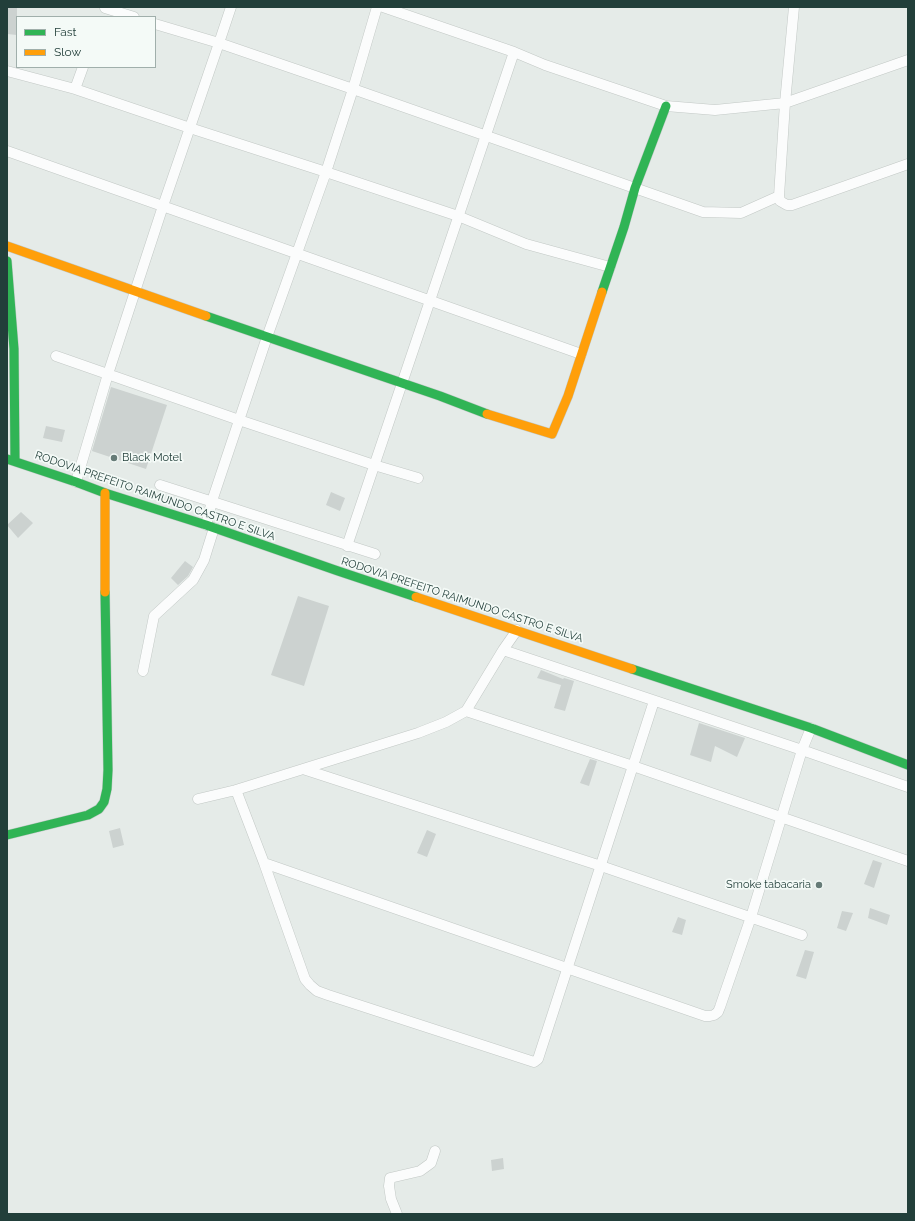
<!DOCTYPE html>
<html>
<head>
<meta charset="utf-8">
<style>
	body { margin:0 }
	#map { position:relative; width:915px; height:1221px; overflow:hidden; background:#e5ebe8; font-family:Raleway,sans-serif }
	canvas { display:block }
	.frame { position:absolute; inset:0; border:8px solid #223f3a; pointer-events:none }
	.legend { position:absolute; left:16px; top:16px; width:140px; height:52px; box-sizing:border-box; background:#f4faf7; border:1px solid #a0afab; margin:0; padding:5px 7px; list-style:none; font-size:12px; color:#223f3a }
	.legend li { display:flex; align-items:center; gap:8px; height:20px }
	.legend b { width:20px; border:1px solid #a0afab }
</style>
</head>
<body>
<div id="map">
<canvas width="915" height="1221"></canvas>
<div class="frame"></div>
<ul class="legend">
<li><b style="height:5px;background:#30b455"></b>Fast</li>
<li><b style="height:5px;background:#ff9f0a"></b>Slow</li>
</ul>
</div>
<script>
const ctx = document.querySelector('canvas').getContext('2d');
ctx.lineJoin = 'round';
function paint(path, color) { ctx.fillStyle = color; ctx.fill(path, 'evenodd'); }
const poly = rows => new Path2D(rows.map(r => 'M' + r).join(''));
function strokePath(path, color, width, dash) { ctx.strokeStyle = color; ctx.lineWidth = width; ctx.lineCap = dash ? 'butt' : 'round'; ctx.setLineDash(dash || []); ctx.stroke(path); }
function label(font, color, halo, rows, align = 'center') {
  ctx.font = font + ' Raleway,sans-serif'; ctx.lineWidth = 3.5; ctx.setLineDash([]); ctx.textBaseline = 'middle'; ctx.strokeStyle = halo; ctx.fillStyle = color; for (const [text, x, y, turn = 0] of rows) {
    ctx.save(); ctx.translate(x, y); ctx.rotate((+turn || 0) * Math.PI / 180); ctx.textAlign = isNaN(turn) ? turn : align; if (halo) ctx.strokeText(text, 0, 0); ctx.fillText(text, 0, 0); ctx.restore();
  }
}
paint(poly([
	[7,7,17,7,17,35,7,34],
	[111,387,167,405,146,469,92,451],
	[46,426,65,430,62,442,43,438],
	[331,492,345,498,340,511,326,505],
	[21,512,33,523,18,538,7,525],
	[185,561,193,567,188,576,178,585,171,578],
	[298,596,329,606,304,686,271,675],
	[541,670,563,679,564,678,574,681,565,711,554,708,561,685,537,678],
	[699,723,745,738,737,757,715,746,711,762,690,755],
	[590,759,597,761,589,786,580,783],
	[120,828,124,845,113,848,109,831],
	[427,830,436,834,427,857,417,853],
	[873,860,882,863,874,888,864,884],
	[870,908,890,915,887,925,868,918],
	[842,911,853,913,846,931,837,928],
	[678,917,686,920,682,935,672,932],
	[805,950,814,952,806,979,796,976],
	[503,1158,504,1169,492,1171,491,1160]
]), '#ccd2d0');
const street = poly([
	[383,7,514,52,545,65,666,106,715,110,785,103,908,60],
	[794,7,785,103,779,196,780,201,787,205,792,205,908,164],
	[105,8,134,17],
	[155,24,219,43,353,89,703,212,741,213,779,196],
	[7,71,75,89,190,128,326,172,458,216,526,244,610,267],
	[75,89,83,67],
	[7,151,581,354],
	[56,356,239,420,374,465,418,478],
	[76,482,108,374,163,206,219,43,231,7],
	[160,485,375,554],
	[206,525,212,501,267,337,326,172,353,89,377,7],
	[347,546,514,52],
	[503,650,802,750,908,787],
	[143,671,154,616,193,580,204,560,214,528],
	[466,711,633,766,908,861],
	[303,769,601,866,802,935],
	[236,790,264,863,305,979,310,985,317,991,328,995,534,1062,538,1059,654,701],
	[198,799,236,790,418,733,446,722,466,711,503,650,517,630],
	[264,863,705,1016,710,1016,714,1015,718,1012,720,1007,751,917,802,750,811,728],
	[397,1214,391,1199,389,1186,390,1178,420,1171,431,1163,435,1151]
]);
const fast = poly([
	[7,261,14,349,15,461],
	[602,292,624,227,635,188,666,106],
	[206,316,440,396,487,414],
	[7,459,76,482,105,493,206,525,338,571,416,597],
	[632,669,811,728,908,765],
	[7,835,88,815,99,809,104,802,107,789,108,770,105,592]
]);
const slow = poly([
	[7,246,206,316],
	[487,414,552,434,568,396,602,292],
	[105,493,105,592],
	[416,597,632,669]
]);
strokePath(street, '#c2c8c5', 11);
strokePath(fast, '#c1c8c6', 10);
strokePath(slow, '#c1c8c6', 10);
strokePath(street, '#fbfcfc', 10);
strokePath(fast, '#30b455', 9);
strokePath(slow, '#ff9f0a', 9);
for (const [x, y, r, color] of [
	[114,458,4,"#667b77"],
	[819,885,4,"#667b77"]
]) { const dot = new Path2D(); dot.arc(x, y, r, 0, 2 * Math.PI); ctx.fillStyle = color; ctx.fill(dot); strokePath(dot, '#f4faf7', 1.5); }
label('11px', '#223f3a', '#f4faf7', [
	["Black Motel",122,458],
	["Smoke tabacaria",811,885,"right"]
], 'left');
label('11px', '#223f3a', '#f4faf7', [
	["RODOVIA PREFEITO RAIMUNDO CASTRO E SILVA",155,496,19],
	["RODOVIA PREFEITO RAIMUNDO CASTRO E SILVA",462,600,18]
]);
</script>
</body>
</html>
